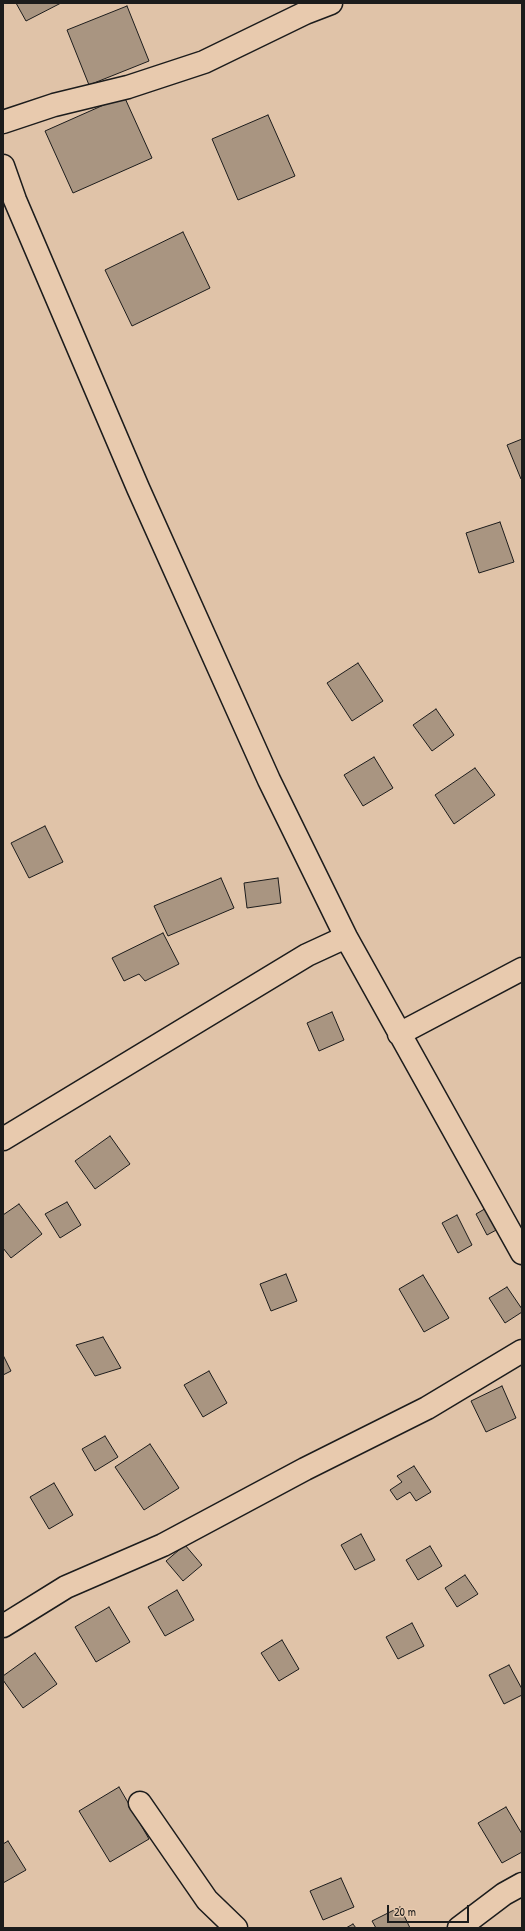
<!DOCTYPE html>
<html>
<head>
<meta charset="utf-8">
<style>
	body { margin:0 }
	#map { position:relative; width:525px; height:1931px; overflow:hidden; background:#e0c3a8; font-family:"Patrick Hand",sans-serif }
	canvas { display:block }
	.frame { position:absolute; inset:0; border:4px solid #1c1c1c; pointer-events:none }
	.scale { position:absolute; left:387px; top:1905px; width:82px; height:18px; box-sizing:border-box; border:2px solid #1c1c1c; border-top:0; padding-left:5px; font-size:12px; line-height:14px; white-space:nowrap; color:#1c1c1c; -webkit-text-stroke:3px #e8caae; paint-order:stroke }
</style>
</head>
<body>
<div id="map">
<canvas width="525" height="1931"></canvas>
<div class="frame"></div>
<div class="scale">20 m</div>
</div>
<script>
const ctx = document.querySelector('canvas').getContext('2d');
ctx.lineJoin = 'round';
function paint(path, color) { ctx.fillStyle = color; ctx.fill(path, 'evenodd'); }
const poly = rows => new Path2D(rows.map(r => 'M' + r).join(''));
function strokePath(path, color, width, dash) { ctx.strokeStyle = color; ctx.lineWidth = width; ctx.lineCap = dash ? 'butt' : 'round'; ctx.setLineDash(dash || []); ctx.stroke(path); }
const building = poly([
	[16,3,61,3,26,21,16,3],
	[127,6,149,61,89,85,67,30,127,6],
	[124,96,152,158,73,193,45,131,124,96],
	[268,115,295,176,238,200,212,139,268,115],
	[183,232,210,288,132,326,105,270,183,232],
	[522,439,522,478,521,479,507,445,522,439],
	[500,522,514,562,479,573,466,533,500,522],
	[358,663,383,701,352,721,327,683,358,663],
	[436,709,454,735,432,751,413,725,436,709],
	[374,757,393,788,363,806,344,775,374,757],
	[475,768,495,795,454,824,435,795,475,768],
	[45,826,63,862,29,878,11,843,45,826],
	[221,878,234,908,168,936,154,906,221,878],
	[278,878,281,903,247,908,244,883,278,878],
	[163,933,179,964,145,981,139,974,124,981,112,958,163,933],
	[332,1012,344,1040,319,1051,307,1023,332,1012],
	[110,1136,130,1164,95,1189,75,1161,110,1136],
	[67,1202,81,1225,60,1238,45,1214,67,1202],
	[19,1204,42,1234,11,1258,3,1248,3,1215,19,1204],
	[488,1207,500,1228,487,1235,476,1214,488,1207],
	[457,1215,472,1245,458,1253,442,1223,457,1215],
	[286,1274,297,1301,271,1311,260,1284,286,1274],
	[423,1275,449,1318,424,1332,399,1289,423,1275],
	[507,1287,522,1309,522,1312,505,1323,489,1298,507,1287],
	[103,1337,121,1368,95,1376,76,1345,103,1337],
	[3,1355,11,1371,3,1375,3,1355],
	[209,1371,227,1403,203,1417,184,1385,209,1371],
	[502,1386,516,1418,486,1432,471,1401,502,1386],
	[105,1436,118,1457,95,1471,82,1449,105,1436],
	[150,1444,179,1488,144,1510,115,1467,150,1444],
	[414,1466,431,1492,416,1501,410,1492,397,1500,390,1490,402,1482,397,1476,414,1466],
	[54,1483,73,1515,49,1529,30,1497,54,1483],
	[361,1534,375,1560,355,1570,341,1545,361,1534],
	[185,1545,202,1565,183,1581,166,1561,185,1545],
	[430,1546,442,1566,418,1580,406,1560,430,1546],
	[465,1575,478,1594,457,1607,445,1588,465,1575],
	[177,1590,194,1620,165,1636,148,1607,177,1590],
	[109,1607,130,1642,96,1662,75,1627,109,1607],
	[412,1623,424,1646,398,1659,386,1637,412,1623],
	[282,1640,299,1669,279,1681,261,1653,282,1640],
	[35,1653,57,1684,23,1708,3,1680,3,1676,35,1653],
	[509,1665,522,1689,522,1695,504,1704,489,1675,509,1665],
	[119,1787,149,1839,110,1862,79,1811,119,1787],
	[506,1807,522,1834,522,1852,502,1863,478,1823,506,1807],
	[8,1841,26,1870,3,1883,3,1844,8,1841],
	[341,1878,354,1907,323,1920,310,1891,341,1878],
	[400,1907,410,1928,376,1928,372,1921,400,1907],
	[353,1924,356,1928,346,1928,353,1924]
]);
paint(building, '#a99581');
strokePath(building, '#1c1c1c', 1);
const minor = poly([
	[3,122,54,105,128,87,204,62,305,13,331,3],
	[3,166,15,200,138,488,269,780,346,937,522,1253],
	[399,1034,522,969],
	[3,1139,307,955,346,937],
	[3,1626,66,1587,163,1545,305,1469,427,1408,522,1351],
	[140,1803,207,1900,236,1928],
	[459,1928,504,1894,522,1884]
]);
strokePath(minor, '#1c1c1c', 25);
strokePath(minor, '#e8caae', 22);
</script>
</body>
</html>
